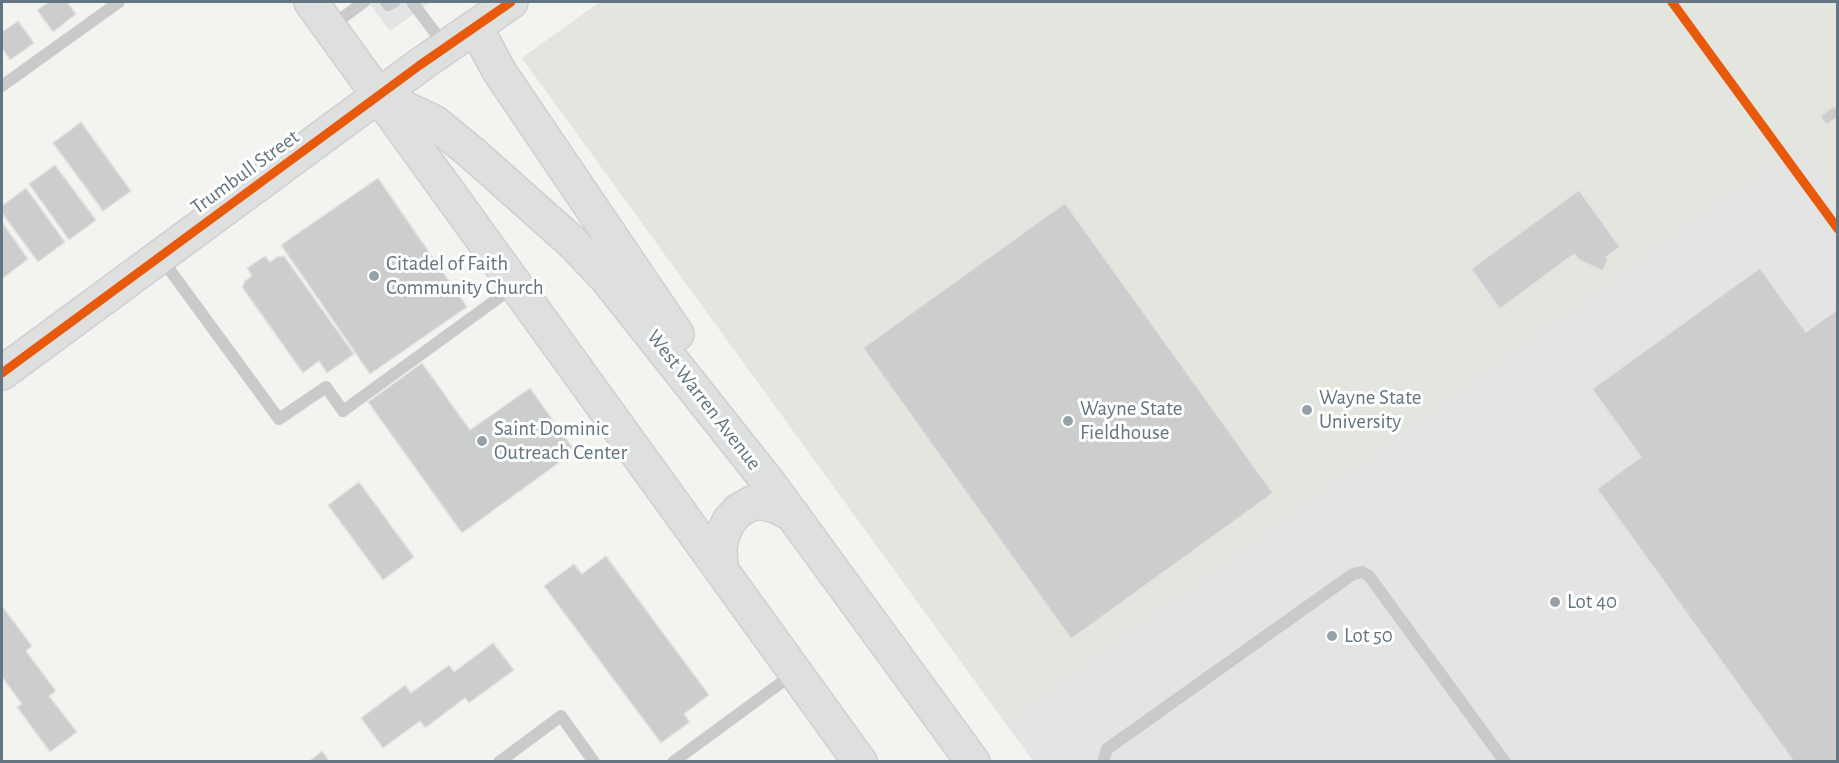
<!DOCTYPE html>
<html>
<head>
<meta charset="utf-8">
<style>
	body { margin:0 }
	#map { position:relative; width:1839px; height:763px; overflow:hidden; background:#f3f3f0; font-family:"Alegreya Sans",sans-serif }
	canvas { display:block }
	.frame { position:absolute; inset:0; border:3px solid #627581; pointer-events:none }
</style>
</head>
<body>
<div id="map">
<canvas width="1839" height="763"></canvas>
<div class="frame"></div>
</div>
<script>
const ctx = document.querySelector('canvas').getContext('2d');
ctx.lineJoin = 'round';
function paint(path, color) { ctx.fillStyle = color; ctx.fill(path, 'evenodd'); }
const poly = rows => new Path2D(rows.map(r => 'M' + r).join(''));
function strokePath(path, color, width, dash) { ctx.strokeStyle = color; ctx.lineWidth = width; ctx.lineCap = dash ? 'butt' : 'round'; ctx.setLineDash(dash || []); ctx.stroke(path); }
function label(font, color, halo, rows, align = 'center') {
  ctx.font = font + ' "Alegreya Sans",sans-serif'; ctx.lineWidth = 6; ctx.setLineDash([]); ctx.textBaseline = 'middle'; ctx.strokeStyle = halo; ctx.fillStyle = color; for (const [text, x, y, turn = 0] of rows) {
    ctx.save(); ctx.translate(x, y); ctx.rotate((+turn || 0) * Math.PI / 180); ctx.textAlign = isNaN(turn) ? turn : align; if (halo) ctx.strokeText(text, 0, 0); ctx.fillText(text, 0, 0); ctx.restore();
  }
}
paint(poly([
	[368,2,431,2,390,31],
	[600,2,1837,2,1837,761,1033,761,522,58]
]), '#e3e4e3');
paint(poly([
	[600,2,1837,2,1837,204,1796,147,1006,722,522,58]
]), '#e2e6de');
const building = poly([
	[49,2,67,2,76,14,53,32,37,10,49,2],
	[18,21,34,43,10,60,2,48,2,32,18,21],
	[1834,106,1838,111,1838,117,1826,125,1820,116,1834,106],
	[81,122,131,191,103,211,53,143,81,122],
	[55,165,96,220,69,240,29,184,55,165],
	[378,178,467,307,370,374,281,245,378,178],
	[26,188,65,242,38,262,2,213,2,206,26,188],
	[1579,190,1620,247,1606,257,1608,259,1603,271,1579,260,1574,254,1500,309,1471,269,1579,190],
	[1065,203,1273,493,1071,639,863,348,1065,203],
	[2,222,28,259,2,279,2,222],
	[265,256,270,262,277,257,284,256,354,354,327,373,319,361,303,373,242,287,245,281,252,276,247,268,265,256],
	[1760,268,1806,332,1838,309,1838,762,1794,762,1597,489,1641,457,1592,389,1760,268],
	[422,363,470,430,530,388,575,451,462,533,368,402,422,363],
	[359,482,414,557,383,580,328,505,359,482],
	[606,556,709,695,684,714,690,722,661,743,544,586,574,564,582,574,606,556],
	[2,606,32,646,26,651,56,691,49,696,77,732,50,752,17,707,22,704,2,677,2,606],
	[493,643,514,670,469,703,465,698,425,728,420,721,383,748,361,718,405,685,411,693,449,665,454,672,493,643],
	[322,751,330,762,308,762,322,751]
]);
paint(building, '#cccece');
strokePath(building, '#e2e2e0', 1.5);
const secondary = poly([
	[2,373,420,65,511,2]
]);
const primary = poly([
	[311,2,860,762],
	[476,28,499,71,677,334],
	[383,98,434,122,472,153,573,243,607,279,769,483,973,762],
	[721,567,720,547,723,534,729,521,738,511,752,503,762,503,776,506,793,515]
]);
strokePath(secondary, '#cfd0d0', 36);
strokePath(primary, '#cfd0cf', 36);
strokePath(poly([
	[386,2,388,5,394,2],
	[412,2,445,46],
	[331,26,364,2],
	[2,86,119,2],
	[161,258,279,419,326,387,343,411,515,286],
	[499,762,561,716,594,762],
	[673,762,793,674],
	[1103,762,1107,749,1353,574,1362,572,1369,576,1505,762]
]), '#c9cbcb', 12);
strokePath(secondary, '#dedfdf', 33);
strokePath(primary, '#dedfdf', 33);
strokePath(poly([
	[1672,2,1838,229],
	[2,373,420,65,511,2]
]), '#e8590c', 9);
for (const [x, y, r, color] of [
	[374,276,6,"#95a1a8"],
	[1307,410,6,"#95a1a8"],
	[1068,421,6,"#95a1a8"],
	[482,441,6,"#95a1a8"],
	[1555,602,6,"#95a1a8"],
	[1332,636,6,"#95a1a8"]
]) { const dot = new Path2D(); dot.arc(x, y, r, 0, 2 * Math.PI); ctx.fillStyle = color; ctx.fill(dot); strokePath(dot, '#fff', 2); }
label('21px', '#627581', '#fff', [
	["Trumbull Street",245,172,-36],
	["West Warren Avenue",704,400,52]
]);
label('21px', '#627581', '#fff', [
	["Citadel of Faith",386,264],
	["Community Church",386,288],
	["Wayne State",1319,398],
	["University",1319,422],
	["Wayne State",1080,409],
	["Fieldhouse",1080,433],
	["Saint Dominic",494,429],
	["Outreach Center",494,453],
	["Lot 40",1567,602],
	["Lot 50",1344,636]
], 'left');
</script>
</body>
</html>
